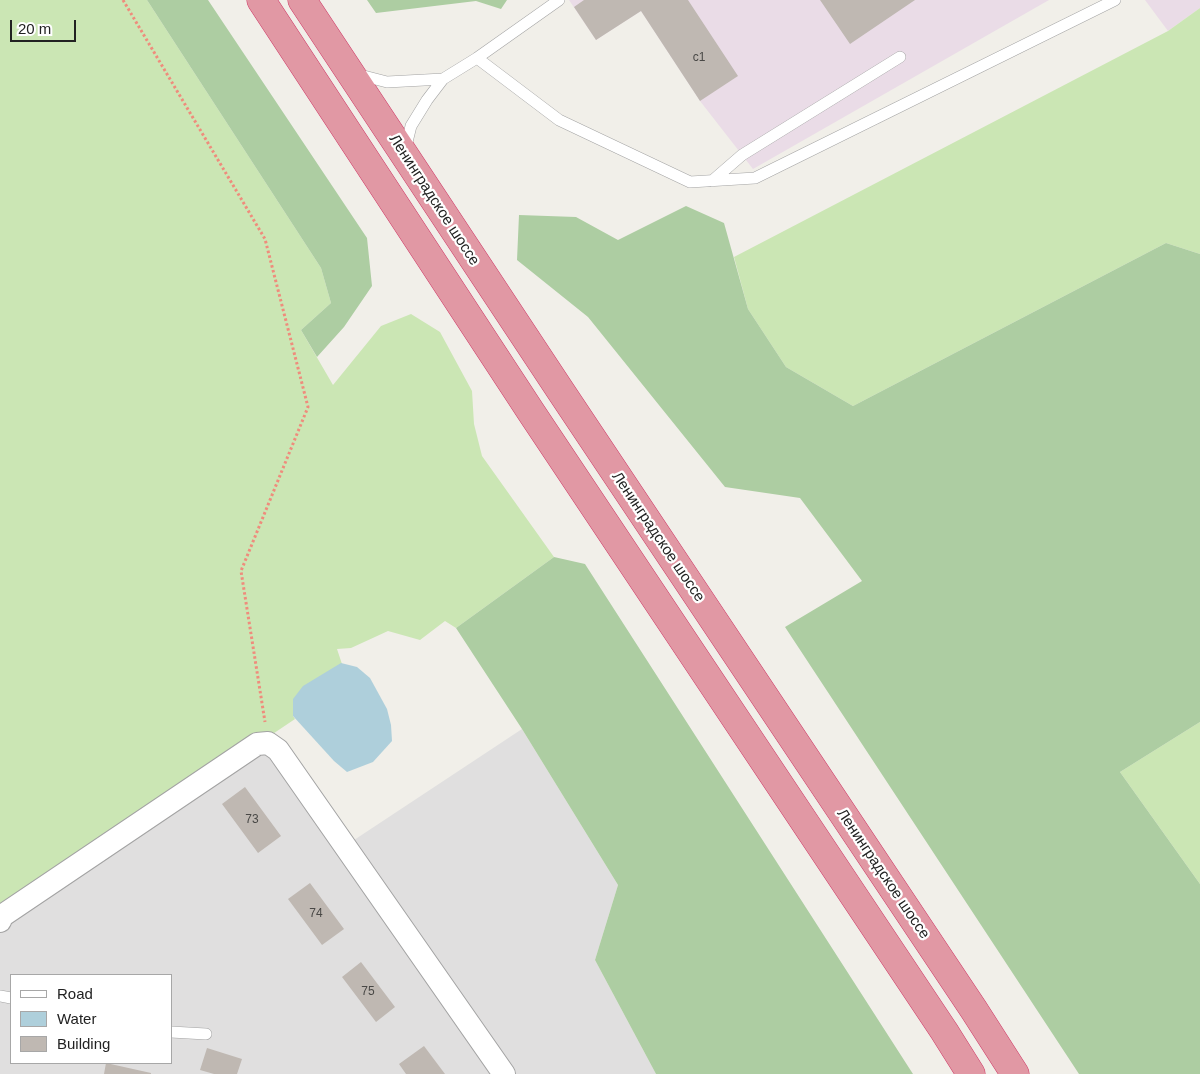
<!DOCTYPE html>
<html>
<head>
<meta charset="utf-8">
<style>
	body { margin:0 }
	#map { position:relative; width:1200px; height:1074px; overflow:hidden; background:#f1efe9; font-family:Helvetica,sans-serif }
	canvas { display:block }
	.legend { position:absolute; left:10px; top:974px; width:162px; height:90px; box-sizing:border-box; background:#fff; border:1px solid #a7a7a7; margin:0; padding:6px 9px; list-style:none; font-size:15px; color:#222 }
	.legend li { display:flex; align-items:center; gap:10px; height:25px }
	.legend b { width:25px; border:1px solid #a7a7a7 }
	.scale { position:absolute; left:10px; top:20px; width:66px; height:22px; box-sizing:border-box; border:2px solid #222; border-top:0; padding-left:6px; font-size:15px; line-height:18px; white-space:nowrap; color:#222; -webkit-text-stroke:4px #fff; paint-order:stroke }
</style>
</head>
<body>
<div id="map">
<canvas width="1200" height="1074"></canvas>
<ul class="legend">
<li><b style="height:6px;background:#fff"></b>Road</li>
<li><b style="height:14px;background:#aecfdb"></b>Water</li>
<li><b style="height:14px;background:#bfb8b2"></b>Building</li>
</ul>
<div class="scale">20 m</div>
</div>
<script>
const ctx = document.querySelector('canvas').getContext('2d');
ctx.lineJoin = 'round';
function paint(path, color) { ctx.fillStyle = color; ctx.fill(path, 'evenodd'); }
const poly = rows => new Path2D(rows.map(r => 'M' + r).join(''));
function strokePath(path, color, width, dash) { ctx.strokeStyle = color; ctx.lineWidth = width; ctx.lineCap = dash ? 'butt' : 'round'; ctx.setLineDash(dash || []); ctx.stroke(path); }
function label(font, color, halo, rows, align = 'center') {
  ctx.font = font + ' Helvetica,sans-serif'; ctx.lineWidth = 4.5; ctx.setLineDash([]); ctx.textBaseline = 'middle'; ctx.strokeStyle = halo; ctx.fillStyle = color; for (const [text, x, y, turn = 0] of rows) {
    ctx.save(); ctx.translate(x, y); ctx.rotate((+turn || 0) * Math.PI / 180); ctx.textAlign = isNaN(turn) ? turn : align; if (halo) ctx.strokeText(text, 0, 0); ctx.fillText(text, 0, 0); ctx.restore();
  }
}
paint(poly([
	[522,729,618,885,595,960,656,1074,0,1074,0,921,268,743,345,846],
	[11,975,171,975,171,1063,11,1063]
]), '#e0dfdf');
paint(poly([
	[569,0,1049,0,753,169,700,101,641,11,596,40],
	[1145,0,1200,0,1200,8,1168,31]
]), '#eadce7');
paint(poly([
	[0,0,147,0,321,268,331,303,301,330,333,385,381,326,411,314,440,332,472,391,474,424,482,456,554,557,456,628,445,621,420,640,388,631,351,648,337,649,342,664,293,716,295,719,2,916,0,921],
	[1200,8,1200,254,1166,243,853,406,786,367,748,309,734,257,1168,31],
	[1200,722,1200,884,1120,772]
]), '#cbe6b4');
paint(poly([
	[147,0,208,0,367,238,372,286,344,327,317,357,301,330,331,303,321,268],
	[367,0,507,0,501,9,476,1,376,13],
	[686,206,724,223,748,309,786,367,853,406,1166,243,1200,254,1200,722,1120,772,1200,884,1200,1074,1079,1074,785,627,862,581,800,498,725,487,588,317,517,260,519,215,576,217,618,240],
	[554,557,585,564,913,1074,656,1074,595,960,618,885,522,729,456,628]
]), '#adcda2');
paint(poly([
	[341,663,357,667,370,678,387,709,391,725,392,741,373,762,347,772,334,761,293,716,293,699,303,686]
]), '#aecfdb');
paint(poly([
	[584,0,688,0,738,76,700,101,641,11,596,40,574,7],
	[820,0,915,0,850,44],
	[245,787,281,836,258,853,222,804],
	[310,883,344,929,322,945,288,899],
	[361,962,395,1007,376,1022,342,977],
	[424,1046,445,1074,406,1074,399,1064],
	[207,1048,242,1059,237,1074,214,1074,200,1070],
	[106,1063,151,1073,151,1074,104,1074]
]), '#bfb8b2');
const lane = poly([
	[477,58,559,120,690,182,755,178,1115,0],
	[356,74,387,82,443,79],
	[405,150,411,126,427,100,443,79,477,58,559,0],
	[712,181,742,155,900,57],
	[0,996,11,998],
	[171,1032,206,1034]
]);
const street = poly([
	[0,921,2,916,257,744,268,743,278,750,504,1074]
]);
const highway = poly([
	[261,0,531,412,944,1031,971,1074],
	[302,0,560,390,974,1010,1015,1074]
]);
strokePath(lane, '#a3a3a3', 12);
strokePath(street, '#a3a3a3', 24);
strokePath(highway, '#ce3866', 29);
strokePath(poly([
	[123,0,265,239,308,407,241,571,265,722]
]), '#ef8c7c', 3, [2.5, 2.5]);
strokePath(lane, '#fff', 11);
strokePath(street, '#fff', 22);
strokePath(highway, '#e198a4', 28);
label('12px', '#494846', null, [
	["с1",699,58],
	["73",252,820],
	["74",316,914],
	["75",368,992]
]);
label('15px', '#222', '#fff', [
	["Ленинградское шоссе",434,200,57],
	["Ленинградское шоссе",658,537,56],
	["Ленинградское шоссе",883,874,56]
]);
</script>
</body>
</html>
